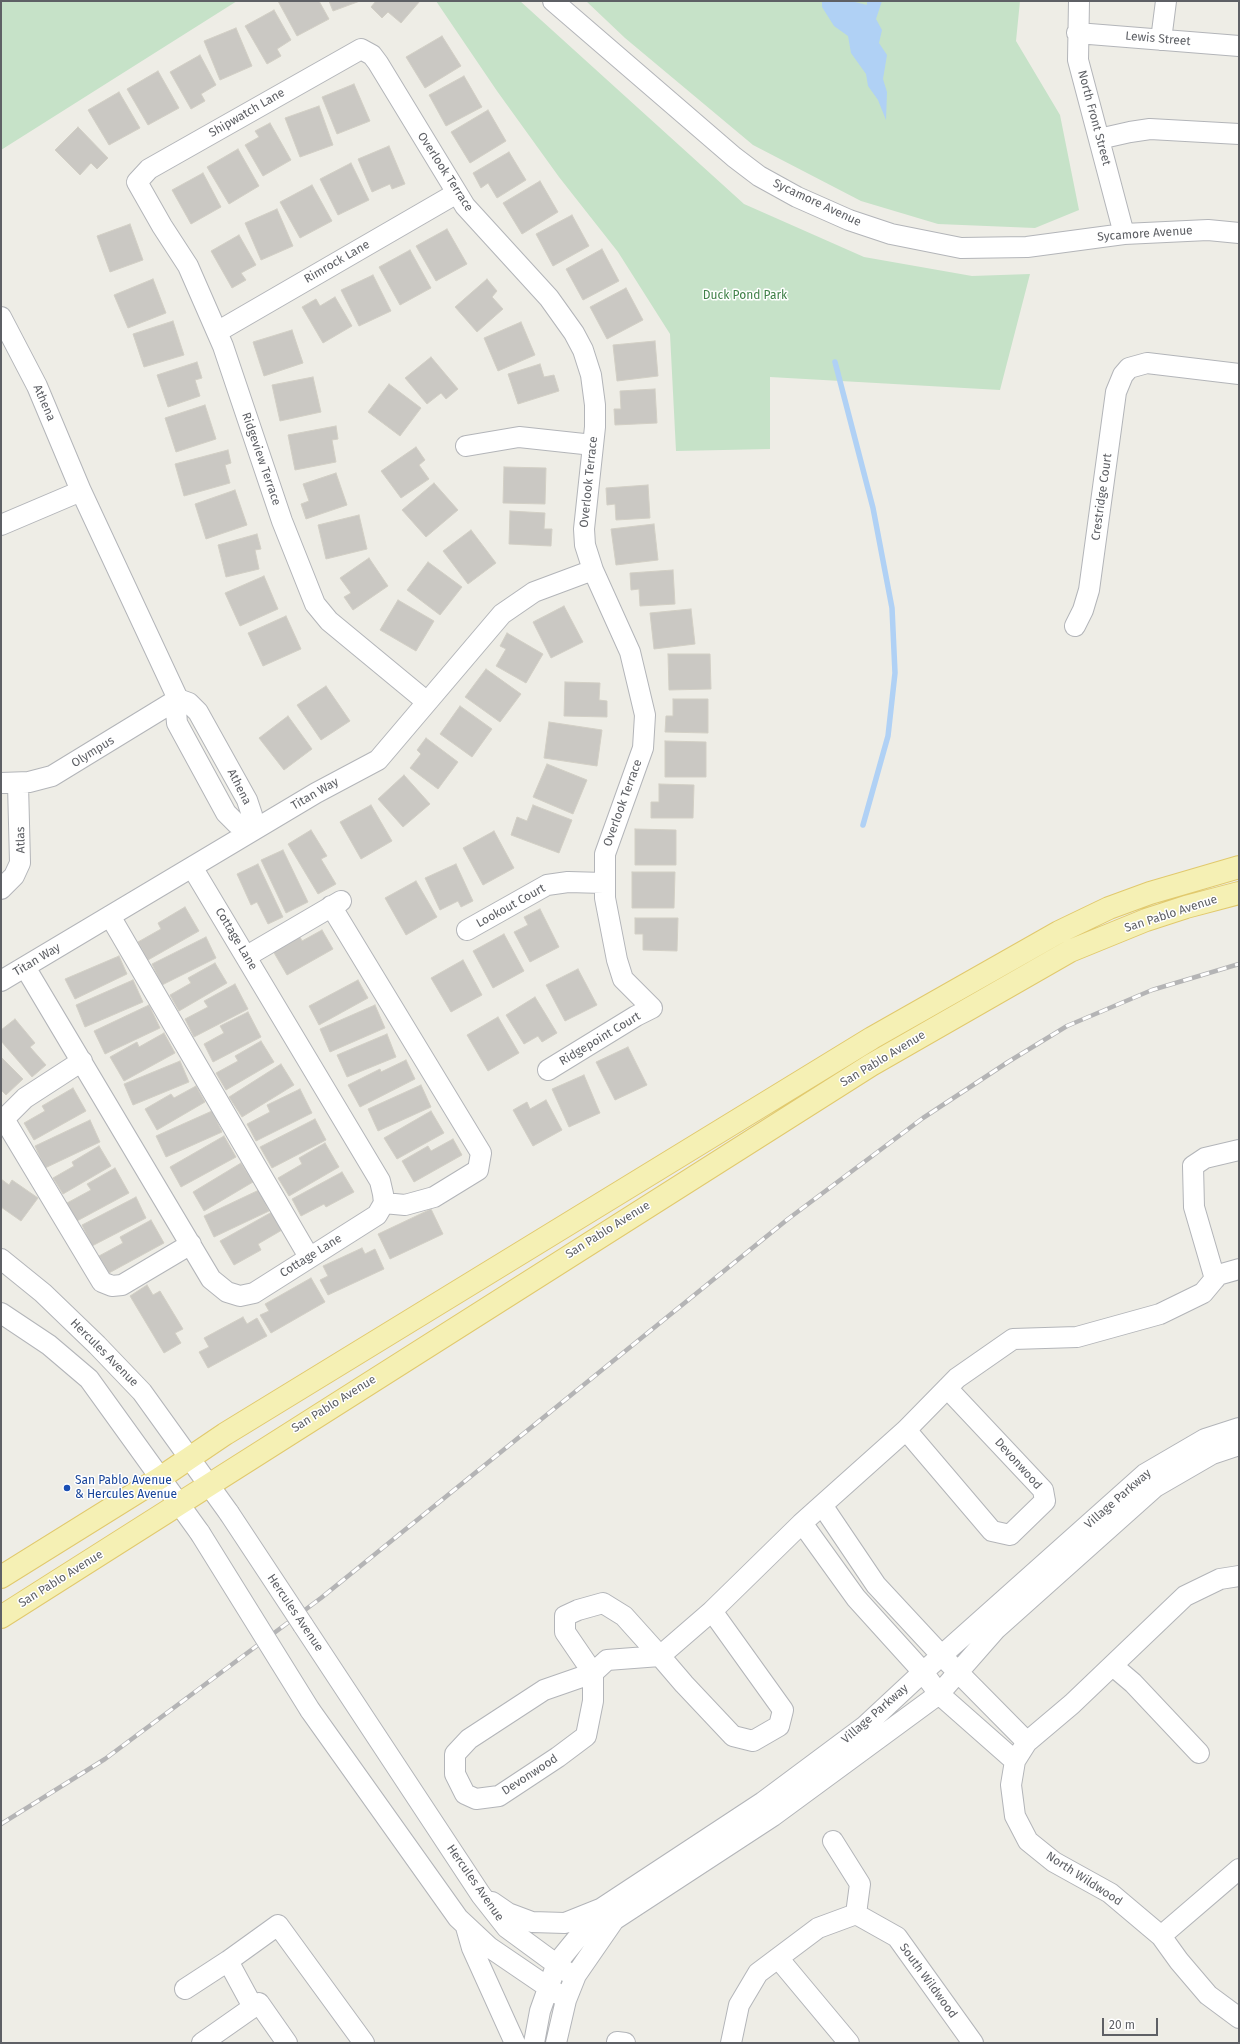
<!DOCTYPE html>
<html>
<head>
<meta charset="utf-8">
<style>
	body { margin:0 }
	#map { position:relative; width:1240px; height:2044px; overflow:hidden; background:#eeede6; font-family:"Fira Sans",sans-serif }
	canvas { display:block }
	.frame { position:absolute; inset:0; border:2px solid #5e6065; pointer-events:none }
	.scale { position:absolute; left:1102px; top:2018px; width:56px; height:18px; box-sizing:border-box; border:2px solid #5e6065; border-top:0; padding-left:5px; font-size:12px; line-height:14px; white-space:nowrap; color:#5e6065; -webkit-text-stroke:3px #fff; paint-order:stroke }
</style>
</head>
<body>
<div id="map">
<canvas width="1240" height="2044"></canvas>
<div class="frame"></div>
<div class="scale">20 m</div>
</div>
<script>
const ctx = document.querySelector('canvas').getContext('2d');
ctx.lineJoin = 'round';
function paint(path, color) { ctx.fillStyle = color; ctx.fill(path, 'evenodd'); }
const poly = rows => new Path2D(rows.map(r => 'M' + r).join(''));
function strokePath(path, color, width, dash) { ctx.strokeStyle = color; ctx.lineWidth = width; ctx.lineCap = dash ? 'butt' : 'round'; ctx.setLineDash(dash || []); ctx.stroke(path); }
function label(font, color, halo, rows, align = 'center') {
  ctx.font = font + ' "Fira Sans",sans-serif'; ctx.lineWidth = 3; ctx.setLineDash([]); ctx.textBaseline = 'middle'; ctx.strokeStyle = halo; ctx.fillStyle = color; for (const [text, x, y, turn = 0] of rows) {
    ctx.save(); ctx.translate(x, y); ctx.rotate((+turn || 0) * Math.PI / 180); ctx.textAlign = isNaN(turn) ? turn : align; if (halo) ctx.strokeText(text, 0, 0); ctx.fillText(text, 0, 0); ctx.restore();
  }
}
paint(poly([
	[1,1,237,1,1,150],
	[436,1,520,1,744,204,864,257,972,276,1030,274,1000,390,770,377,770,449,676,451,670,334,618,252,559,177,497,91],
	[586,1,1020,1,1016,41,1060,115,1079,210,1035,228,938,224,861,201,753,145,625,38]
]), '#c6e2c8');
paint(poly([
	[822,1,851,1,867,5,867,1,882,1,876,19,882,30,879,43,887,55,883,79,887,92,886,120,878,100,868,86,866,74,851,53,848,36,834,26,822,7]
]), '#b0d1f5');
strokePath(poly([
	[835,362,873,508,892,608,895,673,888,736,863,825]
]), '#b0d1f5', 5.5);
const building = poly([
	[278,1,319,1,329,19,297,36,278,1],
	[329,1,360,1,333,11,329,1],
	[376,1,420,1,401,23,388,12,382,18,371,7,376,1],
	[274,10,291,40,277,49,281,56,267,64,245,26,274,10],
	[236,28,252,66,220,80,204,41,236,28],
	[442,36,461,66,425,88,406,57,442,36],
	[200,55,216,85,201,94,205,101,191,109,170,72,200,55],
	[158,71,179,108,148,125,127,89,158,71],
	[464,76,482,107,446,126,429,95,464,76],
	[354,84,370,121,337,134,322,97,354,84],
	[119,92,140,128,109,145,88,110,119,92],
	[319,106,333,145,300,157,285,118,319,106],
	[488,110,506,141,470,163,451,132,488,110],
	[270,123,291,160,263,176,245,145,259,137,255,131,270,123],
	[78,127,108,158,97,169,91,163,80,175,55,150,78,127],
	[389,146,405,184,392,189,390,184,372,192,358,159,389,146],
	[238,149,259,186,229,204,207,167,238,149],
	[509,152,526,180,497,198,488,183,481,188,473,173,509,152],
	[351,163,369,200,338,215,320,179,351,163],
	[203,173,221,207,191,224,172,190,203,173],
	[540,181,558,212,522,234,503,203,540,181],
	[312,185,332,221,300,238,280,202,312,185],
	[277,209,293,246,261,260,245,223,277,209],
	[572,215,589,246,553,266,536,234,572,215],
	[130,224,143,260,110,272,97,236,130,224],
	[447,229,467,264,436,281,416,246,447,229],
	[239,235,256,265,241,273,246,280,232,288,211,251,239,235],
	[602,249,619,281,583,300,566,269,602,249],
	[410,250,431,288,400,305,379,267,410,250],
	[373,275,391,311,359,326,341,290,373,275],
	[153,279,166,313,128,328,114,295,153,279],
	[487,279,497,291,492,297,503,309,477,332,455,307,487,279],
	[626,288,643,320,607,339,590,307,626,288],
	[335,297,352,326,323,343,302,307,316,299,320,306,335,297],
	[173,321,184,355,144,367,133,334,173,321],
	[521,322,535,355,498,371,484,338,521,322],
	[292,330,303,363,264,376,253,342,292,330],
	[655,341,658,376,617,381,613,345,655,341],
	[431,357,458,389,446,399,441,393,427,404,405,378,431,357],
	[197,362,202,378,195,380,200,396,168,407,157,375,197,362],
	[540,364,544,377,554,375,559,391,518,404,508,374,540,364],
	[313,377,321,412,280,421,272,385,313,377],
	[389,384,421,408,400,436,368,412,389,384],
	[655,389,657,423,615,425,614,409,621,409,620,391,655,389],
	[205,405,216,439,176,452,165,418,205,405],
	[336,426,338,439,332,440,336,462,295,470,288,435,336,426],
	[416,447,425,460,419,465,429,479,401,498,381,471,416,447],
	[228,450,231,463,225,465,230,483,184,496,175,464,228,450],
	[504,467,546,468,545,504,503,503,504,467],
	[336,473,347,505,306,519,301,504,309,501,303,484,336,473],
	[434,483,458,510,426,537,402,510,434,483],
	[648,485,650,518,616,520,615,504,607,505,606,488,648,485],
	[235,490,247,525,206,539,195,504,235,490],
	[510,511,545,513,544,529,552,529,551,546,509,544,510,511],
	[359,515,367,549,326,559,318,525,359,515],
	[654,524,658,560,616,565,611,529,654,524],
	[471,530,496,563,468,584,443,551,471,530],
	[257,534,261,549,255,550,259,569,226,577,218,545,257,534],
	[369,558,388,586,353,610,344,597,351,593,340,578,369,558],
	[428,562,462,587,440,615,407,590,428,562],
	[673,570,675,604,640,606,639,589,631,590,630,573,673,570],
	[264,576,278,609,240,626,225,593,264,576],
	[398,600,434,621,416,651,380,630,398,600],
	[564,606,583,642,551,658,533,622,564,606],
	[691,609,695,644,654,649,650,613,691,609],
	[286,616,301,649,263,666,248,633,286,616],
	[507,633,543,654,526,683,496,666,506,649,500,646,507,633],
	[668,654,710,654,711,689,669,690,668,654],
	[486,669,521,694,500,722,465,697,486,669],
	[565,682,600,683,599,700,607,701,607,717,564,716,565,682],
	[326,686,350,721,321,740,297,705,326,686],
	[673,699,708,699,708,733,665,732,666,716,673,716,673,699],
	[460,706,492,729,472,757,440,734,460,706],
	[288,716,312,749,284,770,259,738,288,716],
	[549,722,602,730,597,766,544,758,549,722],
	[426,738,458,762,438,789,410,768,421,754,417,750,426,738],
	[665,741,706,742,706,777,665,777,665,741],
	[547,764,587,780,573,814,533,797,547,764],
	[404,775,430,804,403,827,378,799,404,775],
	[659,784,694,785,693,818,651,818,651,802,659,802,659,784],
	[371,805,392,841,361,859,340,822,371,805],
	[533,805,572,820,559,853,511,835,517,817,527,821,533,805],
	[635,829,676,830,676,865,635,865,635,829],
	[311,830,327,856,321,859,336,884,318,894,288,844,311,830],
	[494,831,514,868,483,885,463,848,494,831],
	[283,850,308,902,286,913,261,860,283,850],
	[258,864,283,917,268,924,257,902,251,905,237,874,258,864],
	[456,864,473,901,461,907,458,901,440,910,425,878,456,864],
	[632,872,675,872,674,908,632,908,632,872],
	[416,881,437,917,406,935,385,898,416,881],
	[185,907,199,931,148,960,138,942,161,929,158,923,185,907],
	[540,909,559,947,530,962,514,932,528,925,524,917,540,909],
	[635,918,678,918,677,951,643,950,643,934,635,934,635,918],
	[322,930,333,949,287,975,273,951,300,937,302,941,322,930],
	[504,934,524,971,493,988,473,951,504,934],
	[206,937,216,958,162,985,152,964,206,937],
	[119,956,127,974,75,999,65,979,119,956],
	[463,960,482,995,451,1012,431,978,463,960],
	[215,963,227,983,179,1011,170,995,191,983,188,978,215,963],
	[578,969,597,1005,565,1021,546,985,578,969],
	[133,980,143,1002,85,1027,76,1005,133,980],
	[358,980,368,998,319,1025,309,1006,358,980],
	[235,984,248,1009,194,1037,185,1019,208,1007,204,1001,235,984],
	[535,997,557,1033,542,1042,538,1036,524,1044,506,1015,535,997],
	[149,1005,160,1028,105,1054,94,1031,149,1005],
	[375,1005,385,1028,330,1052,320,1029,375,1005],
	[248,1012,261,1037,213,1062,204,1044,224,1033,220,1026,248,1012],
	[498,1017,519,1053,488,1071,467,1035,498,1017],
	[15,1019,35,1043,30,1047,46,1065,32,1077,1,1041,1,1030,15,1019],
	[164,1033,175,1053,124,1081,110,1057,137,1042,139,1047,164,1033],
	[387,1034,396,1057,347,1077,337,1055,387,1034],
	[261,1041,274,1062,226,1090,216,1073,238,1061,235,1056,261,1041],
	[628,1047,647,1085,615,1100,596,1062,628,1047],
	[1,1057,23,1079,6,1095,1,1090,1,1057],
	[406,1060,415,1079,360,1107,348,1085,380,1069,381,1072,406,1060],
	[180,1061,189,1082,133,1105,124,1084,180,1061],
	[281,1064,294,1085,242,1117,229,1097,281,1064],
	[584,1075,600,1113,569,1127,552,1089,584,1075],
	[421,1085,431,1107,378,1131,368,1109,421,1085],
	[196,1086,205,1102,157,1130,145,1109,171,1094,174,1098,196,1086],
	[73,1088,86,1111,34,1140,24,1123,45,1111,42,1106,73,1088],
	[300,1089,312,1113,256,1141,247,1124,270,1112,267,1105,300,1089],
	[546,1100,562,1130,533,1146,513,1110,527,1102,530,1109,546,1100],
	[212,1111,222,1132,166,1157,156,1136,212,1111],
	[431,1111,444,1133,397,1159,384,1138,431,1111],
	[315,1119,326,1140,272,1168,260,1147,315,1119],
	[90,1120,100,1142,45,1168,35,1146,90,1120],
	[224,1136,236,1157,181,1187,170,1167,224,1136],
	[453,1139,462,1155,414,1182,402,1161,428,1146,431,1151,453,1139],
	[325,1143,339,1167,289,1196,278,1178,302,1164,299,1158,325,1143],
	[99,1146,111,1166,63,1194,53,1178,74,1166,72,1162,99,1146],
	[241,1163,253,1182,204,1211,193,1192,241,1163],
	[115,1168,129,1193,77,1221,67,1203,91,1190,87,1184,115,1168],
	[342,1172,354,1192,326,1207,324,1204,301,1216,292,1199,342,1172],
	[1,1179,9,1185,12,1180,38,1198,21,1221,1,1207,1,1179],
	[259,1190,269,1211,214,1237,204,1216,259,1190],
	[136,1197,146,1218,92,1246,82,1225,136,1197],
	[431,1209,443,1234,390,1259,378,1234,431,1209],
	[272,1212,282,1230,258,1244,261,1250,234,1265,220,1241,272,1212],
	[151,1220,164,1243,109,1273,99,1256,123,1243,120,1237,151,1220],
	[362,1248,365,1254,375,1249,384,1269,328,1295,320,1280,328,1276,323,1266,362,1248],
	[311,1278,325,1302,271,1333,260,1315,269,1311,265,1304,311,1278],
	[147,1285,153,1295,160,1291,183,1329,175,1333,181,1343,164,1353,130,1296,147,1285],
	[243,1317,247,1324,257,1318,267,1336,208,1368,199,1352,209,1347,204,1338,243,1317]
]);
paint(building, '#cac8c3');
strokePath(building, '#d2cfc5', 1);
const minor = poly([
	[553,1,734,157,759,176,797,197,849,220,891,234,961,248,1027,247,1124,234,1208,230,1239,233],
	[1079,1,1078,60,1124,234],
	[1077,33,1239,46],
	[1161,40,1166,1],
	[1099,139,1130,132,1150,129,1239,134],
	[1,317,37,386,81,491,178,699,52,776,29,782,1,783],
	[217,332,457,193],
	[466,446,519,437,593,445],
	[1,525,81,491],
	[1075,626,1083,610,1089,590,1116,392,1123,375,1129,368,1147,363,1239,374],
	[178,699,189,703,198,712,247,800,252,815,252,831,237,824,226,813,177,723,176,711,178,699],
	[427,702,329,621,315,604,282,521,223,346,188,266,162,226,137,182,149,169,361,49,372,55,378,63,465,206,549,298,574,333,583,350,591,375,595,405,595,427,584,529,585,545,593,570,630,652,645,715,643,748,605,854,605,898,617,960,623,979,652,1008,636,1016,548,1070],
	[1,889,14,876,20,863,18,784],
	[331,906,481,1153,478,1170,434,1197,405,1205,384,1203],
	[110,916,309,1257],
	[467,930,547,885,568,882,604,883],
	[247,956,341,901],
	[25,967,211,1279,227,1292,240,1296,254,1293,377,1215,384,1203,383,1194,380,1181,192,867],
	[1,981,316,793,378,760,502,614,534,592,593,570],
	[4,1119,102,1282,112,1286,122,1285,191,1244],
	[1,1122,25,1098,82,1061],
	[1,1259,43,1293,97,1345,142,1392,229,1513],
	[1215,1279,1194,1207,1193,1166,1205,1158,1239,1150],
	[1,1313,49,1345,89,1379,200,1533],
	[906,1430,992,1531,1010,1535,1045,1501,1043,1490,947,1388],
	[822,1505,876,1585,942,1656,1027,1742],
	[802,1523,856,1598,923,1672,939,1694,1015,1761],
	[1239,1576,1220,1579,1185,1596,1072,1704,1027,1742,1015,1761,1011,1785,1015,1816,1028,1841,1054,1862,1110,1893,1161,1936,1179,1961,1208,1995,1239,2018],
	[712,1611,783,1710,779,1726,753,1741,733,1736,684,1684,660,1656,624,1616,603,1603,578,1610,565,1616,565,1632,593,1673,593,1701,586,1736,558,1757,499,1796,476,1799,465,1794,455,1774,455,1754,469,1739,544,1690,593,1673,607,1660,660,1656,712,1611,802,1523,906,1430,957,1378,1013,1339,1077,1337,1160,1314,1203,1293,1218,1275,1239,1269],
	[303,1625,481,1895,507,1928,567,1972],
	[1113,1666,1133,1683,1199,1753],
	[310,1710,458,1918,489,1947,558,1994],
	[833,1841,860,1884,856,1914],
	[492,1902,508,1913,532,1922,565,1923,600,1909],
	[466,1927,472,1948,515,2043],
	[1161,1936,1239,1869],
	[778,1958,849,2043],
	[185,1989,228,1961],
	[253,2007,228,1961,278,1925,364,2043],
	[617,2042,625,2043],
	[202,2043,259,2003,287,2043],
	[534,2043,540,2011,557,1963,602,1908,763,1802,865,1726,923,1672,1145,1474,1205,1439,1239,1428],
	[556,2043,566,2000,576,1975,614,1920,773,1816,939,1694,996,1629,1155,1487,1212,1454,1239,1445],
	[731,2043,739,2005,758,1973,818,1928,856,1914,897,1937,973,2043]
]);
const major = poly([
	[1,1577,160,1478,225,1434,872,1038,1059,932,1109,908,1150,893,1239,867],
	[1,1617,871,1065,1070,951,1146,920,1186,907,1239,893]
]);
strokePath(minor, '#b3b5b9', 22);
strokePath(major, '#e1c96d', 24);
strokePath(minor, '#fff', 20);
strokePath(major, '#f5f0b4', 22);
const rail = poly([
	[1,1824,105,1759,321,1598,788,1219,923,1118,1008,1062,1067,1026,1152,990,1239,964]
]);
strokePath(rail, '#b4b4b5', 4.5);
strokePath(rail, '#fff', 3, [9]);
const minorBridge = poly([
	[229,1513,303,1625],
	[200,1533,310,1710]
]);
strokePath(minorBridge, '#b3b5b9', 22, []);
strokePath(minorBridge, '#fff', 20);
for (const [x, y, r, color] of [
	[67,1488,4,"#1a4fb4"]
]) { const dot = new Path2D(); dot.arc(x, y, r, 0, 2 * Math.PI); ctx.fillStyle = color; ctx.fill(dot); strokePath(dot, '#fff', 1.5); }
label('12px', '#5e6065', '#fff', [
	["Lewis Street",1158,39,5],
	["Shipwatch Lane",247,113,-30],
	["North Front Street",1094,118,75],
	["Overlook Terrace",445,172,57],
	["Sycamore Avenue",817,203,25],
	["Sycamore Avenue",1145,234,-4],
	["Rimrock Lane",337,262,-30],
	["Athena",44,403,66],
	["Ridgeview Terrace",261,459,71],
	["Overlook Terrace",589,482,-84],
	["Crestridge Court",1102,497,-82],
	["Olympus",93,752,-32],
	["Athena",239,787,63],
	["Titan Way",315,794,-30],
	["Overlook Terrace",623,803,-70],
	["Atlas",21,840,-91],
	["Lookout Court",511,906,-29],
	["San Pablo Avenue",1171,914,-18],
	["Cottage Lane",236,939,59],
	["Titan Way",37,960,-31],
	["Ridgepoint Court",600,1039,-31],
	["San Pablo Avenue",883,1059,-31],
	["San Pablo Avenue",608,1230,-32],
	["Cottage Lane",311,1256,-32],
	["Hercules Avenue",104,1353,45],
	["San Pablo Avenue",334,1404,-32],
	["Devonwood",1018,1464,48],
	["Village Parkway",1118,1499,-41],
	["San Pablo Avenue",61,1579,-32],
	["Hercules Avenue",295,1613,56],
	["Village Parkway",875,1714,-41],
	["Devonwood",530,1775,-33],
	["North Wildwood",1084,1879,33],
	["Hercules Avenue",475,1883,55],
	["South Wildwood",928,1981,54]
]);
label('12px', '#408148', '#fff', [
	["Duck Pond Park",745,296]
]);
label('12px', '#164399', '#fff', [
	["San Pablo Avenue",75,1481],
	["& Hercules Avenue",75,1495]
], 'left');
</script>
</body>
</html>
